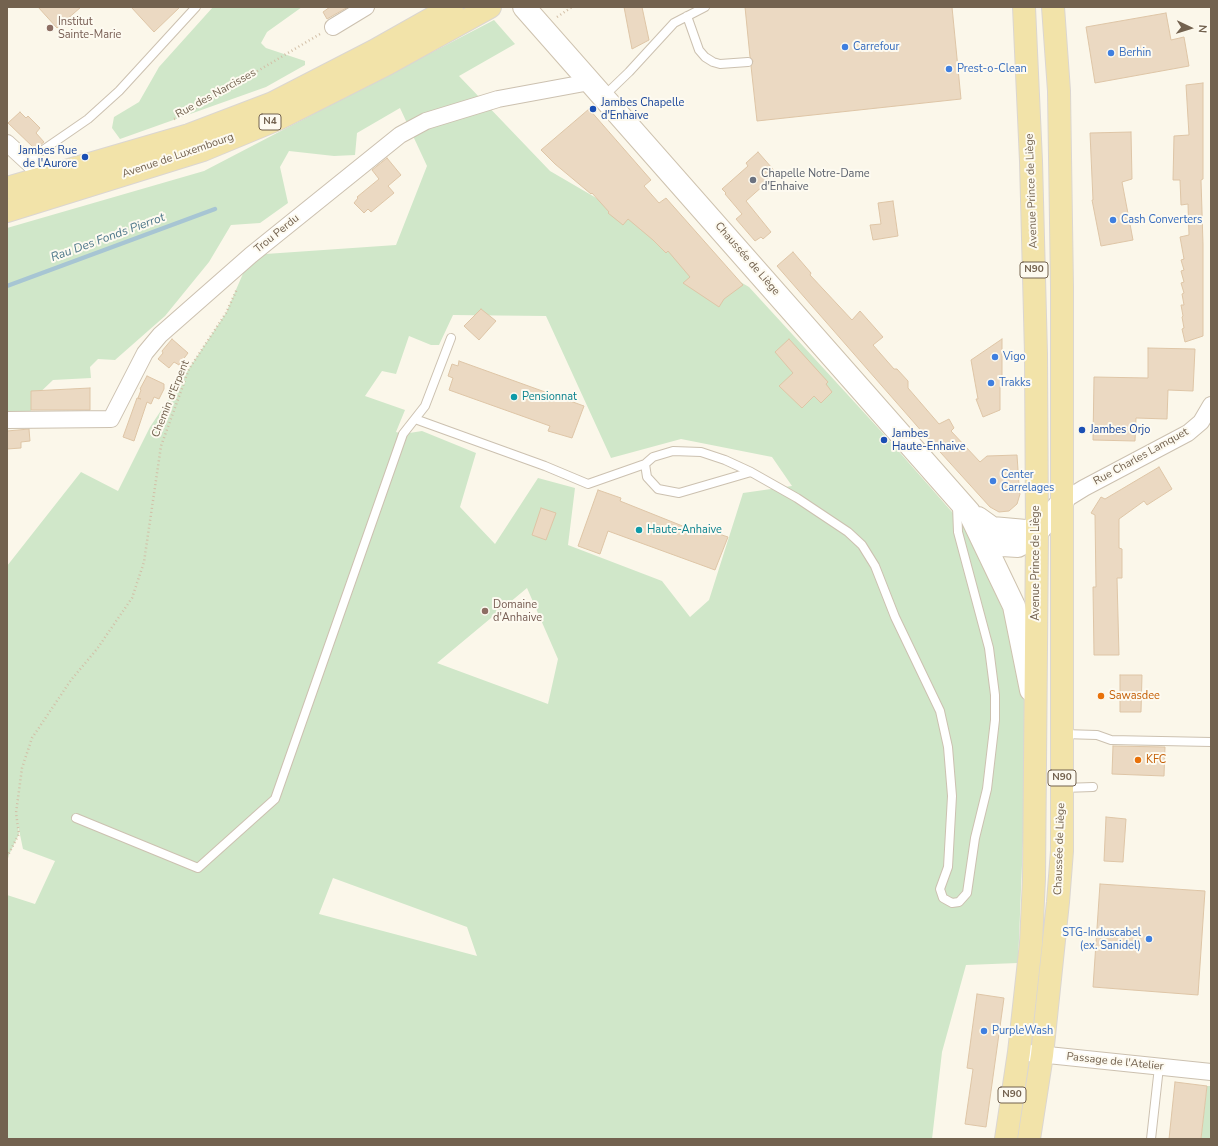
<!DOCTYPE html>
<html>
<head>
<meta charset="utf-8">
<style>
	body { margin:0 }
	#map { position:relative; width:1218px; height:1146px; overflow:hidden; background:#fbf7ea; font-family:"Nunito Sans",sans-serif }
	canvas { display:block }
	.frame { position:absolute; inset:0; border:8px solid #73624f; pointer-events:none }
	.north { position:absolute; left:1170px; top:8px; width:40px; height:40px; -webkit-text-stroke:3px #fdfaf0; paint-order:stroke; rotate:94deg; font-size:11px; font-weight:700; line-height:16px; text-align:center; color:#73624f }
	.north::after { content:''; display:block; margin:auto; width:14px; height:18px; background:#73624f; clip-path:polygon(50% 0,100% 100%,50% 72%,0 100%) }
</style>
</head>
<body>
<div id="map">
<canvas width="1218" height="1146"></canvas>
<div class="frame"></div>
<div class="north">N</div>
</div>
<script>
const ctx = document.querySelector('canvas').getContext('2d');
ctx.lineJoin = 'round';
function paint(path, color) { ctx.fillStyle = color; ctx.fill(path, 'evenodd'); }
const poly = rows => new Path2D(rows.map(r => 'M' + r).join(''));
function strokePath(path, color, width, dash) { ctx.strokeStyle = color; ctx.lineWidth = width; ctx.lineCap = dash ? 'butt' : 'round'; ctx.setLineDash(dash || []); ctx.stroke(path); }
function label(font, color, halo, rows, align = 'center') {
  ctx.font = font + ' "Nunito Sans",sans-serif'; ctx.lineWidth = 4; ctx.setLineDash([]); ctx.textBaseline = 'middle'; ctx.strokeStyle = halo; ctx.fillStyle = color; for (const [text, x, y, turn = 0] of rows) {
    ctx.save(); ctx.translate(x, y); ctx.rotate((+turn || 0) * Math.PI / 180); ctx.textAlign = isNaN(turn) ? turn : align; if (halo) ctx.strokeText(text, 0, 0); ctx.fillText(text, 0, 0); ctx.restore();
  }
}
paint(poly([
	[213,7,302,7,267,32,261,43,266,48,305,61,305,65,266,87,120,139,112,128,114,117,139,102,159,67],
	[494,20,515,44,459,76,550,171,749,287,880,430,967,529,1010,626,1028,718,1018,963,966,965,942,1052,932,1139,7,1139,7,895,35,904,55,861,23,849,18,825,19,834,7,859,7,566,81,472,118,491,150,427,226,313,251,255,396,245,427,166,400,108,357,133,355,155,334,156,289,151,280,167,288,203,260,223,231,225,209,262,165,316,115,360,98,359,90,367,91,378,53,380,31,401,31,419,7,420,7,228,204,171],
	[453,315,546,316,611,458,681,439,772,457,792,486,743,493,709,600,690,617,662,581,568,545,575,488,538,478,495,544,460,507,476,453,422,431,403,434,396,432,405,410,365,396,382,371,396,374,409,336,431,345,439,345],
	[527,588,558,659,548,704,437,663],
	[333,878,467,927,477,956,319,914],
	[1207,1086,1211,1086,1211,1139,1201,1139]
]), '#d0e7c9');
strokePath(poly([
	[7,286,215,209]
]), '#a7c5d3', 4.5);
const building = poly([
	[38,7,81,7,57,28,38,7],
	[131,7,180,7,154,32,131,7],
	[330,7,348,7,327,19,323,12,330,7],
	[624,7,642,7,649,40,632,49,624,7],
	[745,7,952,7,961,99,757,121,751,66,753,61,750,57,745,7],
	[1166,13,1171,40,1184,37,1189,66,1095,83,1086,27,1166,13],
	[1203,83,1203,179,1201,180,1203,244,1203,336,1185,342,1182,329,1184,328,1182,317,1183,316,1181,305,1184,305,1182,294,1184,293,1181,283,1184,282,1181,271,1184,270,1181,260,1184,259,1180,237,1189,235,1188,204,1181,205,1180,180,1173,180,1174,136,1189,135,1186,85,1203,83],
	[589,109,651,180,644,186,659,203,666,198,743,285,724,299,719,307,683,283,690,277,668,251,666,253,653,240,628,219,623,225,608,213,609,212,592,193,591,194,555,164,541,150,589,109],
	[20,112,26,118,28,116,40,128,36,133,44,142,35,149,8,123,20,112],
	[1131,132,1132,179,1122,182,1133,240,1101,246,1092,200,1093,200,1090,133,1131,132],
	[758,152,779,176,767,187,764,185,746,201,771,232,763,239,761,237,755,241,736,219,742,214,725,194,726,193,722,189,748,166,746,163,758,152],
	[387,158,401,175,388,186,394,193,371,212,368,209,364,213,354,203,358,198,357,197,379,179,372,170,387,158],
	[893,201,898,236,873,240,870,225,881,224,878,203,893,201],
	[793,252,811,273,810,275,852,320,860,311,883,337,873,345,894,369,897,369,908,381,908,388,939,424,949,419,954,428,951,431,980,462,987,456,1017,455,1019,485,1017,487,1020,494,1017,504,1009,511,999,512,990,507,931,442,777,266,793,252],
	[481,309,496,321,479,340,464,326,481,309],
	[172,339,188,353,179,365,174,362,169,368,158,359,163,353,162,351,172,339],
	[789,339,828,382,826,384,832,392,821,403,814,396,802,408,779,386,793,373,775,352,789,339],
	[1002,339,1002,386,1000,387,1000,410,983,417,976,399,978,399,971,360,1002,339],
	[1148,348,1195,349,1193,391,1168,390,1167,419,1136,418,1135,441,1093,440,1094,377,1148,378,1148,348],
	[459,361,584,406,572,438,548,431,550,426,449,390,453,378,448,376,452,364,458,366,459,361],
	[147,376,164,384,164,389,159,399,154,397,151,404,147,402,134,441,123,437,137,398,141,399,138,398,141,390,140,389,147,376],
	[90,388,90,410,31,410,31,391,90,388],
	[29,429,30,441,21,442,21,448,7,449,7,431,29,429],
	[1159,467,1172,489,1147,505,1144,501,1119,519,1119,548,1122,549,1122,578,1117,578,1119,655,1094,655,1093,587,1096,587,1095,515,1091,513,1101,497,1105,499,1159,467],
	[598,490,621,498,620,501,705,535,707,530,728,537,715,570,608,531,600,554,578,546,598,490],
	[541,508,556,513,546,540,532,535,541,508],
	[1120,675,1142,675,1141,712,1120,712,1120,675],
	[1113,746,1165,747,1164,776,1112,774,1113,746],
	[1106,817,1126,819,1123,862,1104,861,1106,817],
	[1100,884,1205,891,1198,995,1093,987,1100,884],
	[977,994,1004,998,986,1127,965,1124,973,1069,967,1068,977,994],
	[1175,1082,1207,1086,1201,1139,1169,1139,1175,1082]
]);
paint(building, '#ebd9c2');
strokePath(building, '#dec5a6', 1);
const lane = poly([
	[687,16,699,50,705,57,713,62,720,64,748,62],
	[604,96,629,72,674,23,705,7],
	[27,161,88,119,119,91,196,7],
	[415,419,545,466,588,484,645,464],
	[751,472,725,460,701,452,673,451,653,457,645,464,647,477,658,489,679,493,751,472,797,498,848,532,862,545,875,566,895,617,940,711,948,747,952,796,948,867,940,889,943,898,952,903,959,902,967,893,975,838,987,789,995,720,995,695,989,648,958,532,957,506],
	[1063,734,1097,735,1111,740,1211,742],
	[1063,788,1093,787],
	[76,818,198,868,275,799,403,434,425,406,451,338],
	[1151,1139,1159,1067]
]);
const street = poly([
	[333,27,366,7],
	[7,143,32,166,39,179,41,189],
	[7,420,111,419,145,353,160,335,251,255,400,135,426,121,498,99,590,82],
	[1063,501,1084,488,1188,433,1201,422,1211,405],
	[1019,1052,1211,1072]
]);
const secondary = poly([
	[524,7,969,512,1014,606,1031,690],
	[978,518,992,528,1037,532],
	[980,535,1002,545,1018,546,1037,532,1063,501]
]);
const primary = poly([
	[7,188,189,135,273,103,374,51,452,7],
	[7,211,203,150,278,119,387,64,490,7],
	[1006,1139,1019,1052,1031,943,1034,879,1037,532,1036,354,1031,161,1024,7],
	[1029,1139,1042,1055,1058,902,1062,851,1062,287,1059,91,1053,7]
]);
strokePath(lane, '#ccc1b0', 10);
strokePath(street, '#ccc1b0', 18);
strokePath(secondary, '#cec2ae', 24);
strokePath(primary, '#dbd6d1', 24);
strokePath(poly([
	[557,17,572,7],
	[174,119,180,117,320,34],
	[7,857,19,834,16,813,22,768,32,738,71,680,97,649,132,598,144,562,161,446,189,369,226,313,237,289]
]), '#d2bfa7', 2.5, [1, 3]);
strokePath(lane, '#fff', 8);
strokePath(street, '#fff', 16);
strokePath(secondary, '#fff', 22);
strokePath(primary, '#f2e3a9', 22);
for (const [x, y, r, color] of [
	[50,28,4,"#8d6e63"],
	[845,47,4,"#3f7fe0"],
	[1111,53,4,"#3f7fe0"],
	[949,69,4,"#3f7fe0"],
	[593,109,4,"#1a4fb4"],
	[85,157,4,"#1a4fb4"],
	[753,180,4,"#6b7280"],
	[1113,220,4,"#3f7fe0"],
	[995,357,4,"#3f7fe0"],
	[991,383,4,"#3f7fe0"],
	[514,397,4,"#0f9aa8"],
	[1082,430,4,"#1a4fb4"],
	[884,440,4,"#1a4fb4"],
	[993,481,4,"#3f7fe0"],
	[639,530,4,"#0f9aa8"],
	[485,611,4,"#8d6e63"],
	[1101,696,4,"#e8710a"],
	[1138,760,4,"#e8710a"],
	[1149,939,4,"#3f7fe0"],
	[984,1031,4,"#3f7fe0"]
]) { const dot = new Path2D(); dot.arc(x, y, r, 0, 2 * Math.PI); ctx.fillStyle = color; ctx.fill(dot); strokePath(dot, '#fdfaf0', 1.5); }
for (const [x, y, w] of [
	[270,122,22],
	[1034,270,28],
	[1062,778,28],
	[1012,1095,28]
]) { const box = new Path2D(); box.roundRect(x - w / 2, y - 8, w, 16, 3); ctx.fillStyle = '#fdfaf0'; ctx.fill(box); strokePath(box, '#73624f', 1); }
label('bold 10px', '#73624f', null, [
	["N4",270,122],
	["N90",1034,270],
	["N90",1062,778],
	["N90",1012,1095]
]);
label('11px', '#785e54', '#fdfaf0', [
	["Institut",58,22],
	["Sainte-Marie",58,35],
	["Domaine",493,605],
	["d'Anhaive",493,618]
], 'left');
label('11px', '#366cbe', '#fdfaf0', [
	["Carrefour",853,47],
	["Berhin",1119,53],
	["Prest-o-Clean",957,69],
	["Cash Converters",1121,220],
	["Vigo",1003,357],
	["Trakks",999,383],
	["Center",1001,475],
	["Carrelages",1001,488],
	["STG-Induscabel",1141,933,"right"],
	["(ex. Sanidel)",1141,946,"right"],
	["PurpleWash",992,1031]
], 'left');
label('11px', '#73624f', '#fdfaf0', [
	["Rue des Narcisses",216,94,-29],
	["Avenue de Luxembourg",178,156,-19],
	["Avenue Prince de Liège",1032,191,-92],
	["Trou Perdu",277,234,-39],
	["Chaussée de Liège",747,259,49],
	["Chemin d'Erpent",171,399,-68],
	["Rue Charles Lamquet",1141,457,-29],
	["Avenue Prince de Liège",1036,563,-90],
	["Chaussée de Liège",1060,849,-88],
	["Passage de l'Atelier",1115,1062,6]
]);
label('11px', '#164399', '#fdfaf0', [
	["Jambes Chapelle",601,103],
	["d'Enhaive",601,116],
	["Jambes Rue",77,151,"right"],
	["de l'Aurore",77,164,"right"],
	["Jambes Orjo",1090,430],
	["Jambes",892,434],
	["Haute-Enhaive",892,447]
], 'left');
label('11px', '#5b616d', '#fdfaf0', [
	["Chapelle Notre-Dame",761,174],
	["d'Enhaive",761,187]
], 'left');
label('11px', '#0d838f', '#fdfaf0', [
	["Pensionnat",522,397],
	["Haute-Anhaive",647,530]
], 'left');
label('11px', '#c56008', '#fdfaf0', [
	["Sawasdee",1109,696],
	["KFC",1146,760]
], 'left');
label('italic 12px', '#4e778a', '#fdfaf0', [
	["Rau Des Fonds Pierrot",108,238,-20]
]);
</script>
</body>
</html>
